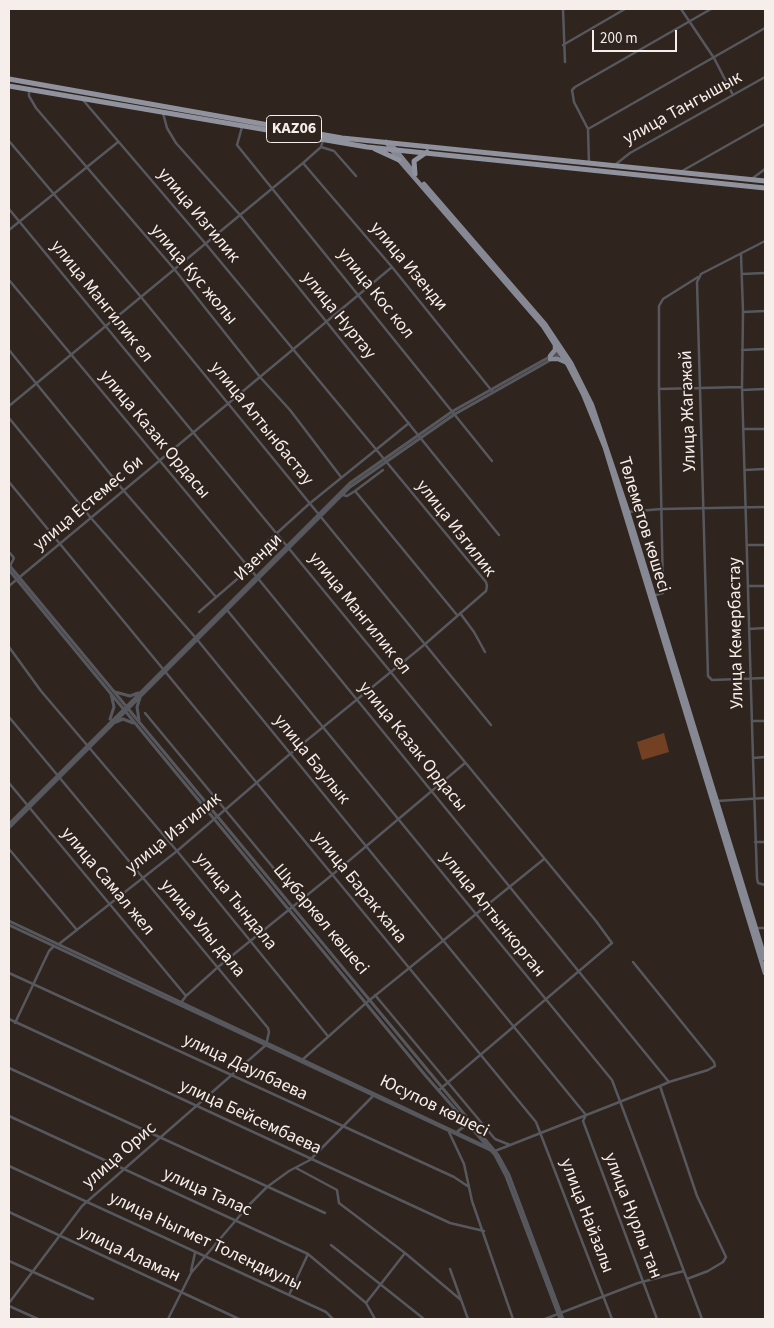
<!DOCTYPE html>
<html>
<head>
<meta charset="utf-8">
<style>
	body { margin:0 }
	#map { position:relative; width:774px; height:1328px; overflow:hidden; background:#2f241e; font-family:"Source Sans 3",sans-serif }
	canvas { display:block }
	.frame { position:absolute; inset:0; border:10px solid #f6eeea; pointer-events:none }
	.scale { position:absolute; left:592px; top:30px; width:85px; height:22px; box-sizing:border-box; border:2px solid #f6eeea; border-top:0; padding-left:6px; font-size:15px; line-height:18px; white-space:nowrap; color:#f6eeea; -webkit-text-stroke:4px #2f241e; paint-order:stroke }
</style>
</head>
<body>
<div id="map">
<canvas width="774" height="1328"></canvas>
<div class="frame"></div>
<div class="scale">200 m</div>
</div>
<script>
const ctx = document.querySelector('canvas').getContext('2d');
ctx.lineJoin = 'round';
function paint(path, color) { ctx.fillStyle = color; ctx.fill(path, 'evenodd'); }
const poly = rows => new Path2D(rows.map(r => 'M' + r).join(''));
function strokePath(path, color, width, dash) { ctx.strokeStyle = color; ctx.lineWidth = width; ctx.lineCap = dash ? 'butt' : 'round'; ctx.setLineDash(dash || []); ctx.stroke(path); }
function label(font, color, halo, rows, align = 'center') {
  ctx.font = font + ' "Source Sans 3",sans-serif'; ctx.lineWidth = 4; ctx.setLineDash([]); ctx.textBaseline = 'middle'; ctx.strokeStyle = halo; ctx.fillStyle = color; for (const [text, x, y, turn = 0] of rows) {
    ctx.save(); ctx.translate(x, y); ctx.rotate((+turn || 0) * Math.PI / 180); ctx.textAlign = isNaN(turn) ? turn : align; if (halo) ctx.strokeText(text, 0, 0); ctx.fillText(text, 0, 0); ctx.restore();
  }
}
paint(poly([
	[664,733,669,752,642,760,637,742]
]), '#734023');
strokePath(poly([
	[563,9,565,62],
	[681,9,714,58,733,95],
	[563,45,625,9],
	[29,91,29,96,36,108,175,270,260,377,290,410,341,477],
	[163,113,167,128,176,143,240,215,499,535],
	[242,127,237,145,492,461],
	[588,129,574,102,572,90,575,87,711,9],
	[9,141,141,297,491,725],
	[321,147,334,151,356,176],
	[303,163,392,267,492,391],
	[589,164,588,129,765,28],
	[616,164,630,153,765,77],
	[682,171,765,124],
	[753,178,765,169],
	[9,209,596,921,612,943,439,1090],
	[9,230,118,142],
	[765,241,701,274,697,282,708,676,712,680,765,678],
	[741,254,743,312,742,387,753,758],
	[742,274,765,273],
	[698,277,663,299,659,306,659,389,742,387],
	[9,280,256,576,669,1082,660,1086,697,1196,726,1257,723,1262,708,1271,687,1279],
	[743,312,765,311],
	[9,350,124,491,216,597],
	[742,350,765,349],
	[742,390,765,389],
	[9,406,303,163,321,147,323,140],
	[9,418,91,518,195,637,586,1115,583,1121,657,1319],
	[743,429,765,429],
	[745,470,765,469],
	[9,482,536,1122,612,1319],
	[355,491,383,470],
	[343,495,347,496,355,491,457,615],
	[627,512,661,509,765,507],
	[747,545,765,545],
	[9,552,14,558,10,566],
	[9,586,392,267],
	[748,586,765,586],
	[653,596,663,593,659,389],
	[227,610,612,1080,702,1319],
	[199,612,258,561,267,542,309,504,409,423],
	[460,613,474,632,485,652],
	[749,629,765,628],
	[9,647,41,691,177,851,327,1035],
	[145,713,300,900],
	[9,717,268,1028,269,1032,266,1045,82,1206,9,1303],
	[752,721,765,721],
	[765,757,753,758,757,878,758,883,765,885],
	[9,783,186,996],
	[717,801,765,798],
	[755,842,765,842],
	[9,849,77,930],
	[757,928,765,928],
	[59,944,177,851,290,754,424,645,486,591,487,586,486,582,205,243,83,100],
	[633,962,714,1062,715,1066,708,1070,669,1082],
	[9,973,454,1177,469,1187],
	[375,995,495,1139,510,1145],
	[180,1004,186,996,218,967,332,875,465,763],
	[9,1019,450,1223,484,1231],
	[15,1023,49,951,54,946],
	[301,1061,366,1003,544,859],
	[9,1068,325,1213],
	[9,1116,308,1254,366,1303,375,1319],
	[449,1132,464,1164,472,1201,513,1319],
	[495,1151,660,1086],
	[9,1166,326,1312,333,1319],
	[296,1168,337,1190,339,1203,405,1253,366,1303],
	[9,1212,239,1319],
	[331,1245,424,1319],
	[405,1253,461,1300],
	[9,1261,93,1299],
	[450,1269,468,1319],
	[191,1271,195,1253],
	[289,1295,308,1254],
	[9,1306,38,1319],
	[168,1319,191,1273,248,1206,267,1187,289,1171,310,1160,374,1095],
	[545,1319,638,1283,684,1271]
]), '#57585e', 2.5);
strokePath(poly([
	[9,565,498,1155,509,1175,563,1319],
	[9,570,425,1075,495,1155,506,1176,560,1319],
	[115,692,130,696,138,693],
	[110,719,114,707,111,694],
	[139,720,137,707,140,698],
	[116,722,123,719,133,723],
	[9,824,350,483,453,411,560,351],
	[9,828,350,487,455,414,561,354],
	[9,921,485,1146],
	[9,925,490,1150],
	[458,1131,465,1126,464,1121]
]), '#57585e', 3);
strokePath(poly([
	[386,142,399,160,543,326,568,365,583,394,605,448,765,973],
	[390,143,415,174],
	[424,184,545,324,571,363,592,405,628,512,765,958],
	[550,356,555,350,555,345],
	[550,359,558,359,565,362]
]), '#868894', 4.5);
strokePath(poly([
	[9,79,342,138,765,181],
	[9,86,367,147,765,188],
	[375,149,399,160],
	[415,174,414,161,427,152]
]), '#90929e', 5);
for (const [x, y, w] of [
	[294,129,55]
]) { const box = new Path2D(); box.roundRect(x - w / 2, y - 13.5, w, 27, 4); ctx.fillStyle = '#2f241e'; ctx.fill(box); strokePath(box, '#f6eeea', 1); }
label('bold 16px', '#f6eeea', null, [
	["KАZ06",294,129]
]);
label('18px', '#f6eeea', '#2f241e', [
	["улица Тангышык",683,109,-29],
	["улица Изгилик",198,216,50],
	["улица Изенди",408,267,50],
	["улица Кус жолы",193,275,50],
	["улица Кос кол",375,294,51],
	["улица Мангилик ел",101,302,51],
	["улица Нуртау",338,316,51],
	["Улица Жагажай",689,411,-92],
	["улица Алтынбастау",261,424,51],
	["улица Казак Ордасы",154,435,50],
	["улица Естемес би",89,504,-40],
	["Төлеметов көшесі",643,525,73],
	["улица Изгилик",455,529,52],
	["Изенди",259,558,-45],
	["улица Мангилик ел",359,614,51],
	["Улица Кемербастау",737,633,-91],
	["улица Казак Ордасы",412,747,51],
	["улица Баулык",311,760,51],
	["улица Изгилик",174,834,-39],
	["улица Самал жел",107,882,50],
	["улица Барак хана",359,888,51],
	["улица Тындала",235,902,51],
	["улица Алтынкорган",492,915,51],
	["Шұбаркөл көшесі",320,920,50],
	["улица Улы дала",202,929,50],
	["улица Даулбаева",245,1068,25],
	["Юсупов көшесі",434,1107,26],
	["улица Бейсембаева",250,1118,25],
	["улица Орис",120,1156,-41],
	["улица Талас",207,1193,24],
	["улица Найзалы",586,1216,69],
	["улица Нурлы тан",632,1216,69],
	["улица Ныгмет Толендиулы",205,1242,25],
	["улица Аламан",129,1255,25]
]);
</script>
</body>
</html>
